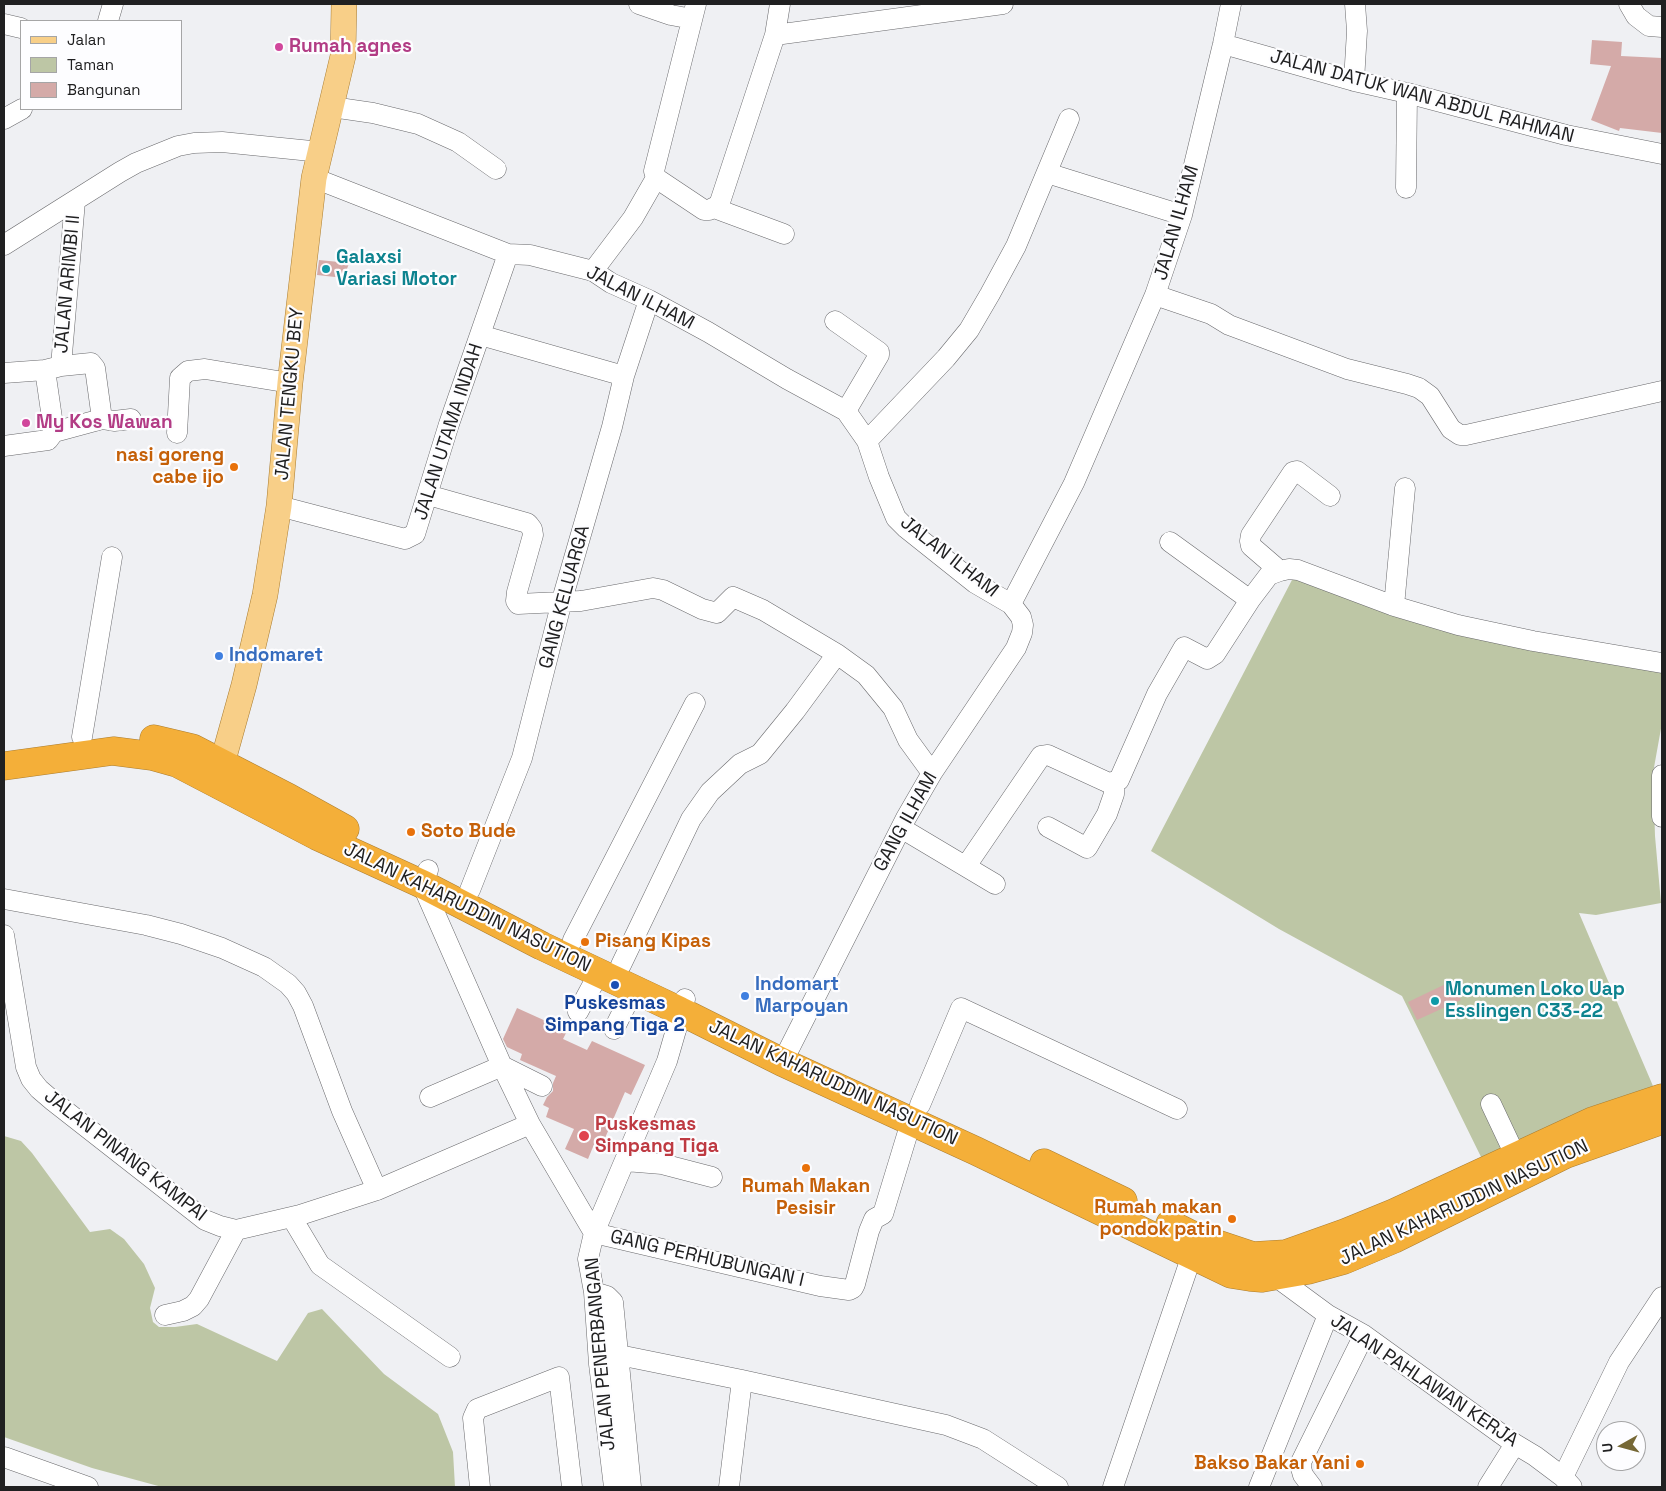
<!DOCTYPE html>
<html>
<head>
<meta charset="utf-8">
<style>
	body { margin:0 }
	#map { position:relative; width:1666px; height:1491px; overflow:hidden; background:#eff0f3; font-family:"Space Grotesk",sans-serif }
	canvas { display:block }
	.frame { position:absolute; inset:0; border:5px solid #202021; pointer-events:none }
	.legend { position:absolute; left:20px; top:20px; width:162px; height:90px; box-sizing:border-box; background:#fdfdff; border:1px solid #a5a5a6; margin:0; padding:6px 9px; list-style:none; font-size:15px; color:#202021 }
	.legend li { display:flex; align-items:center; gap:10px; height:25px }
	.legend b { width:25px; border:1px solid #a5a5a6 }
	.north { position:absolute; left:1596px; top:1421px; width:50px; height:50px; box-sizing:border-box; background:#fdfdff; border:1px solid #a5a5a6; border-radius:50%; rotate:263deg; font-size:14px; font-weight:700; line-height:20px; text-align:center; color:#202021 }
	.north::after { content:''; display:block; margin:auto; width:18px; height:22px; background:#766836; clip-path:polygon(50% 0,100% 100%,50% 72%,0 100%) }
</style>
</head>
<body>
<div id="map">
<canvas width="1666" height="1491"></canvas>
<div class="frame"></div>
<ul class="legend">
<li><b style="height:6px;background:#f8cf88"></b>Jalan</li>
<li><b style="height:14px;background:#bdc6a5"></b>Taman</li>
<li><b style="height:14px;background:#d4aaa8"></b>Bangunan</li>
</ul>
<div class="north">U</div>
</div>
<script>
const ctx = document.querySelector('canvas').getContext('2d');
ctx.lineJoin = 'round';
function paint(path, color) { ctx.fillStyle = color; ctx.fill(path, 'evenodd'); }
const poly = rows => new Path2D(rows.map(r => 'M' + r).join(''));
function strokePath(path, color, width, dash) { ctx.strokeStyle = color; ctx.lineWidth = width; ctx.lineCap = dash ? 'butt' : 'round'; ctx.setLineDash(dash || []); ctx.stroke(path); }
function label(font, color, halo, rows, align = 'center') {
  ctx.font = font + ' "Space Grotesk",sans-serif'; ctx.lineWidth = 4.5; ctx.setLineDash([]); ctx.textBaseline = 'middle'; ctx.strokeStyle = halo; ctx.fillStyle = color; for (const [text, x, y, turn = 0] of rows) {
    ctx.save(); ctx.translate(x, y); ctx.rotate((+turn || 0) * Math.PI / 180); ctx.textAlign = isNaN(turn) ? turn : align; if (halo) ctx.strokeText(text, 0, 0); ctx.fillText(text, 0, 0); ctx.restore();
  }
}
paint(poly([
	[1293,578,1662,672,1662,723,1653,773,1655,836,1661,903,1596,915,1579,913,1653,1086,1483,1161,1402,996,1279,929,1151,851],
	[4,1136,21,1141,32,1153,90,1232,110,1229,124,1239,144,1264,155,1288,150,1308,153,1322,159,1327,175,1327,197,1324,277,1361,308,1313,322,1309,384,1374,438,1414,453,1452,455,1487,162,1487,92,1468,4,1437]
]), '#bdc6a5');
paint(poly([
	[1592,40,1622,42,1621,56,1662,58,1662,133,1620,128,1619,131,1591,120,1611,66,1590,64],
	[319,260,349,263,344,278,317,275],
	[1452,981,1461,1000,1417,1020,1408,1002],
	[517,1008,548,1022,547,1024,566,1033,563,1039,587,1050,592,1041,645,1065,631,1095,625,1092,602,1145,595,1142,588,1159,565,1149,574,1129,546,1117,549,1108,543,1105,547,1097,553,1091,553,1083,556,1076,520,1060,522,1054,507,1047,503,1039]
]), '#d4aaa8');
const minor = poly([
	[639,4,671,15,692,19],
	[696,4,654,171,656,178,704,210,709,210,719,205,775,35,780,4],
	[1629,4,1636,16,1649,26,1662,27],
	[108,21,113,4],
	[4,24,21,28],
	[775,35,1003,4],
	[1223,44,1354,81,1407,93,1566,135,1662,154],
	[1354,81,1357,31,1355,4],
	[332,107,373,113,418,124,458,142,496,169],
	[4,119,22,109],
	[1047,173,1182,215],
	[314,178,508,254,530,255,593,271,611,283,649,300,708,332,787,379,846,411,867,441,879,477,896,518,906,528,975,583,1011,604,1021,617,1023,625,1022,633,1016,648,932,773,906,818,789,1049],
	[1406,188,1407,93],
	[714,208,784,234],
	[4,245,120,172,136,163,178,146,194,143,222,142,321,152],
	[593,271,633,218,656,178],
	[1155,295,1211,314,1229,325,1347,369,1407,384,1419,388,1430,396,1451,429,1460,435,1466,435,1662,391],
	[835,321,879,352,879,355,846,411],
	[480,335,624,376],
	[61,366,75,201],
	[45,370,54,432],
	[4,373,45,370,61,366,91,363,95,368,102,419],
	[177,433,180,378,188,371,205,369,290,383],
	[867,441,946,358,969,330,990,294,1016,246,1069,119],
	[4,446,48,440,54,432,102,419,114,421,131,419],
	[428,495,527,523,529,525,532,529,533,535,517,592,516,601,518,604,581,601,653,588,663,590,702,609,717,613,733,597,763,610,837,654,866,675,893,708,908,740,932,773],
	[279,506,405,539,415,534,449,424,508,254],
	[1170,542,1250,600],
	[1280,571,1251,546,1250,541,1251,535,1293,472,1297,471,1330,496],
	[1011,604,1074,483,1155,295,1182,215,1223,44,1231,4],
	[1394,606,1405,488],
	[82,737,112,557],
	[1662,775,1662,817],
	[1048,827,1087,848,1107,814,1114,794,1114,782],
	[901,828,995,884],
	[966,866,1041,756,1048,755,1109,783,1119,780,1157,694,1184,647,1207,659,1215,654,1250,600,1269,575,1280,571,1289,569,1298,570,1394,606,1458,625,1533,641,1662,663],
	[428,870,422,884,502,1066,530,1124,594,1233,820,1286,849,1290,853,1288,855,1284,869,1231,874,1219,883,1214,911,1122],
	[470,890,522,758,564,593,612,427,624,376,649,300],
	[4,899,146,925,181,934,222,948,264,967,288,984,296,993,303,1006,342,1111,377,1190],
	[4,935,26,1067,31,1079,39,1089,53,1101,205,1220,220,1226,236,1230,300,1215,377,1190,530,1124],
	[573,940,695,703],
	[621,965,691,819,710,792,740,764,760,754,795,711,837,654],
	[578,1012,599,973],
	[614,1029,634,989],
	[430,1097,502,1066,542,1086],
	[1491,1104,1516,1157],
	[920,1105,961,1008,1177,1109],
	[625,1161,662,1164,712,1177],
	[292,1218,320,1265,450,1357],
	[1273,1269,1275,1276,1328,1315,1364,1335,1515,1444,1535,1456,1563,1477,1572,1487],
	[594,1292,607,1296,613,1302,631,1487],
	[165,1315,183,1311,193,1306,199,1299,236,1230],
	[619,1355,742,1380,946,1425,983,1439,1058,1487],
	[4,1457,88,1487],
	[1563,1477,1619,1362,1662,1297],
	[480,1487,473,1418,477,1409,559,1377,572,1487],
	[614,1487,599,1364,594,1292,588,1259,594,1233,667,1061,685,999],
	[729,1487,742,1380],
	[1113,1487,1192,1255],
	[1259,1487,1328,1315],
	[1312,1487,1303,1475,1301,1468,1301,1462,1364,1335],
	[1488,1487,1515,1444]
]);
const major = poly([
	[215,781,222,764,244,685,265,595,279,506,290,383,314,178,343,56,344,4]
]);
const highway = poly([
	[154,739,192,748,289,798,345,829],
	[4,766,113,751,152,756,177,763,317,836,422,884,542,946,680,1011,782,1062,976,1151,1231,1274,1250,1277,1262,1278,1308,1270,1344,1260,1394,1239,1566,1154,1662,1120],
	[1044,1163,1123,1201],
	[1170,1224,1196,1237,1253,1256,1286,1254,1345,1233,1394,1213,1593,1121,1662,1098]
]);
strokePath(minor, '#69696c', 21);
strokePath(major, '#aa7d31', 26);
strokePath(highway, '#aa7d31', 29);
strokePath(minor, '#fff', 20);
strokePath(major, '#f8cf88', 25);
strokePath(highway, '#f4af39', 28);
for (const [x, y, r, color] of [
	[279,47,5,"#d1479c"],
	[326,269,5,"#0f9aa8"],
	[26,423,5,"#d1479c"],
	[234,467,5,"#e8710a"],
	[219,656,5,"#3f7fe0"],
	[411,832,5,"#e8710a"],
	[585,942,5,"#e8710a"],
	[615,985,5,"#1a4fb4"],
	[745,996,5,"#3f7fe0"],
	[1435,1001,5,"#0f9aa8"],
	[584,1136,6,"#e0444e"],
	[806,1168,5,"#e8710a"],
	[1232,1219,5,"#e8710a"],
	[1360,1464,5,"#e8710a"]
]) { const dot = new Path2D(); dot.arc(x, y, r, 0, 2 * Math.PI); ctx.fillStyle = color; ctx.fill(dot); strokePath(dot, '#fdfdff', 2); }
label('bold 19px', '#b23c85', '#fdfdff', [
	["Rumah agnes",289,47],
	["My Kos Wawan",36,423]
], 'left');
label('19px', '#202021', '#fdfdff', [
	["JALAN DATUK WAN ABDUL RAHMAN",1422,97,15],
	["JALAN ILHAM",1177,223,-74],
	["JALAN ARIMBI II",68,284,-85],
	["JALAN ILHAM",640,298,27],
	["JALAN TENGKU BEY",290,394,-85],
	["JALAN UTAMA INDAH",449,432,-72],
	["JALAN ILHAM",949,557,38],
	["GANG KELUARGA",565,597,-75],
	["GANG ILHAM",906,822,-61],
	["JALAN KAHARUDDIN NASUTION",467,908,26],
	["JALAN KAHARUDDIN NASUTION",833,1083,25],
	["JALAN PINANG KAMPAI",125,1156,38],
	["JALAN KAHARUDDIN NASUTION",1464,1203,-25],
	["GANG PERHUBUNGAN I",707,1259,13],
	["JALAN PENERBANGAN",601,1354,-95],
	["JALAN PAHLAWAN KERJA",1424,1381,34]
]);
label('bold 19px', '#0d838f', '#fdfdff', [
	["Galaxsi",336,258],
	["Variasi Motor",336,280],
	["Monumen Loko Uap",1445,990],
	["Esslingen C33-22",1445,1012]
], 'left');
label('bold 19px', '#c56008', '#fdfdff', [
	["nasi goreng",224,456],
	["cabe ijo",224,478],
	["Soto Bude",421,832,"left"],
	["Pisang Kipas",595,942,"left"],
	["Rumah Makan",806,1187,"center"],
	["Pesisir",806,1209,"center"],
	["Rumah makan",1222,1208],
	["pondok patin",1222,1230],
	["Bakso Bakar Yani",1350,1464]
], 'right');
label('bold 19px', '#366cbe', '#fdfdff', [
	["Indomaret",229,656],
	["Indomart",755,985],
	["Marpoyan",755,1007]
], 'left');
label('bold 19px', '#164399', '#fdfdff', [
	["Puskesmas",615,1004],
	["Simpang Tiga 2",615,1026]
]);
label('bold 19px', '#be3a42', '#fdfdff', [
	["Puskesmas",595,1125],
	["Simpang Tiga",595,1147]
], 'left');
</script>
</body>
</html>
